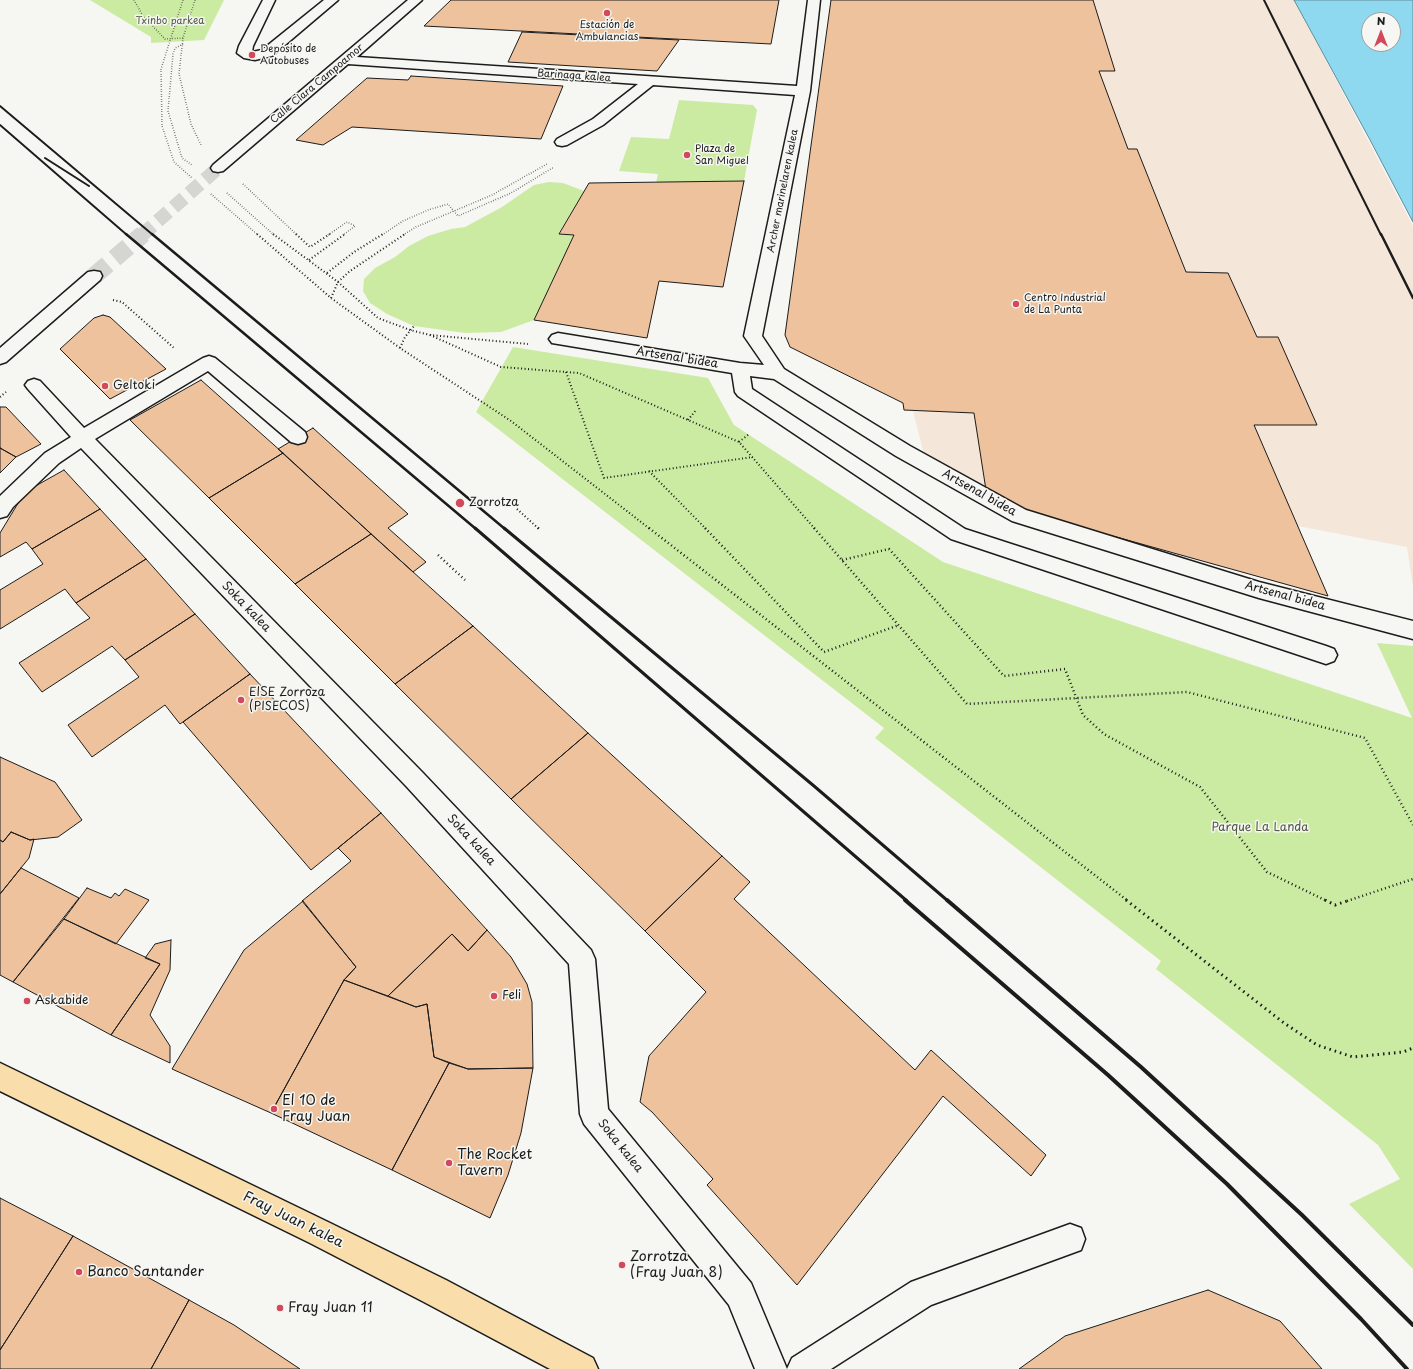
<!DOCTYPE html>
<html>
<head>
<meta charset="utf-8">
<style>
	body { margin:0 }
	#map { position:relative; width:1413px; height:1369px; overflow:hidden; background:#f6f6f2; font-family:"Playpen Sans",sans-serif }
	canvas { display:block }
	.north { position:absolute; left:1361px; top:12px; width:40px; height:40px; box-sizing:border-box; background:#f6f6f2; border:1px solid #9f9f9c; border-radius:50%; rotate:0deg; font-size:11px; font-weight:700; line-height:16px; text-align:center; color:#1c1c1c }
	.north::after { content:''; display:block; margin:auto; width:14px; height:18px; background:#d1495b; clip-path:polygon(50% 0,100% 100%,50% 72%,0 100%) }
</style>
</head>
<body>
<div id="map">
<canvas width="1413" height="1369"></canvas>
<div class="north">N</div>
</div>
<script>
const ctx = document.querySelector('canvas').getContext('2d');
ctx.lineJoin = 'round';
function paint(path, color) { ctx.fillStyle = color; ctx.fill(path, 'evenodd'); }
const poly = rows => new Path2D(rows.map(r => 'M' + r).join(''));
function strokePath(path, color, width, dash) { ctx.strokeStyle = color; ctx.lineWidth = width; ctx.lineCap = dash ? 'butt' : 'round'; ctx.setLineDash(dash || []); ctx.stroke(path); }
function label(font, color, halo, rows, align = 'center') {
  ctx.font = font + ' "Playpen Sans",sans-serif'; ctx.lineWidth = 3; ctx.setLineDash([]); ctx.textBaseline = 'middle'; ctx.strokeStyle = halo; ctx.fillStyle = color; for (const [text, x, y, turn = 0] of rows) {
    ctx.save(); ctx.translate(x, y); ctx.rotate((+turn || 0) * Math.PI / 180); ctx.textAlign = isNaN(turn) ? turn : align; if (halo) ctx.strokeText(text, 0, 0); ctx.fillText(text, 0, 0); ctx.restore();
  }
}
paint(poly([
	[831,0,1294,0,1413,226,1413,587,1407,547,1298,526,1328,596,1023,511,924,454,913,411,904,410,903,403,790,347,785,335]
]), '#f4e6d8');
paint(poly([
	[90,0,224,0,204,40,151,43,151,37],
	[679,100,753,105,757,110,744,181,656,183,658,174,619,171,631,137,669,139],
	[549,182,563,183,584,191,559,233,574,235,534,320,501,332,465,333,414,326,387,314,370,303,363,291,364,279,375,268,395,257,409,246,428,236,451,229,465,227,502,207,534,185],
	[513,347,708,378,734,425,943,562,1412,718,1377,643,1413,646,1413,1269,1349,1204,1400,1179,1378,1145,1156,969,1161,961,875,738,884,728,476,412]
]), '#cceba2');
const water = poly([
	[1294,0,1413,0,1413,222,1369,138,1294,0],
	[1369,20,1393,20,1393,44,1369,44,1369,20]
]);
paint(water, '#8ed9ef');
strokePath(water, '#608d9b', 1);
const building = poly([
	[451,0,779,0,771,44,424,26,451,0],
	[831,0,1093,0,1115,71,1099,71,1128,149,1137,149,1186,272,1228,273,1257,337,1278,337,1317,425,1254,425,1328,596,1023,511,986,490,974,413,904,410,903,403,790,347,785,335,831,0],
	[522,32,679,40,657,71,508,62,522,32],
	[411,76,563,86,541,139,352,127,323,145,296,140,367,78,408,80,411,76],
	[744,181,723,287,659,281,647,338,534,320,574,235,559,234,589,183,744,181],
	[103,315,110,317,166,369,110,399,60,349,94,318,103,315],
	[201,380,283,453,209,498,130,420,201,380],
	[0,407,6,407,41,444,16,457,0,448,0,407],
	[313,428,408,514,388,528,426,562,413,572,278,449,313,428],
	[0,448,16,457,0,473,0,448],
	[283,453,371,534,295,584,209,498,283,453],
	[64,470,100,509,32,549,26,542,0,557,0,533,20,500,32,488,64,470],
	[100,509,146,559,76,603,65,589,0,629,0,590,43,564,32,549,100,509],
	[371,534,473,626,395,684,295,584,371,534],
	[146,559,195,614,125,660,112,646,42,692,19,663,90,618,76,603,146,559],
	[195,614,250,674,180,724,165,705,92,757,68,725,139,677,125,660,195,614],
	[473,626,588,733,511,799,395,684,473,626],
	[250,674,381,813,311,870,183,722,250,674],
	[588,733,722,856,645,931,511,799,588,733],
	[0,757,55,782,82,820,58,837,30,840,11,832,3,842,0,840,0,757],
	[381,813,487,930,468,951,452,934,388,996,344,980,356,967,302,901,351,861,338,848,381,813],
	[11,832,30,840,34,839,29,858,0,894,0,840,3,842,11,832],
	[722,856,750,882,734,899,915,1070,931,1050,1046,1155,1031,1176,943,1096,797,1285,707,1185,713,1179,652,1112,640,1102,649,1056,706,992,645,931,722,856],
	[21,868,79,898,13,982,0,975,0,894,21,868],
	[87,888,111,898,115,893,119,896,125,889,149,900,116,944,64,919,87,888],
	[303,901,356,967,344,980,271,1113,172,1069,244,950,303,901],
	[64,919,160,964,111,1035,13,982,64,919],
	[487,930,511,957,527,984,532,1002,533,1068,468,1069,434,1057,427,1004,416,1007,388,996,452,934,468,951,487,930],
	[171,940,170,970,150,1015,170,1046,170,1063,111,1035,160,964,145,958,155,944,171,940],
	[344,980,416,1007,427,1004,434,1057,449,1063,392,1170,271,1113,344,980],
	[449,1063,468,1069,533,1068,521,1133,508,1175,490,1218,392,1170,449,1063],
	[0,1198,73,1236,0,1350,0,1198],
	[73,1236,189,1300,151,1369,0,1369,0,1350,73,1236],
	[1208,1290,1280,1321,1322,1369,1019,1369,1065,1336,1208,1290],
	[189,1300,234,1325,300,1369,151,1369,189,1300]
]);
paint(building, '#eec29d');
strokePath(building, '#1c1c1c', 1);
strokePath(poly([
	[142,235,218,168]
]), '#d5d5d2', 14, [14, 7]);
strokePath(poly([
	[94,276,143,234]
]), '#d5d5d2', 18, [18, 9]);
const minor = poly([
	[263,0,275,0,253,46,252,52,262,50,324,0,338,0,272,56,255,60,244,58,237,53,239,46,263,0],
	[408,0,422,0,357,57,797,86,808,0,820,0,810,91,762,336,784,369,910,446,1026,510,1259,582,1413,621,1413,639,1259,598,1012,521,896,456,774,379,750,376,752,389,965,529,1326,646,1334,649,1337,655,1334,661,1326,664,951,539,738,396,735,392,732,373,552,343,549,339,552,335,558,333,740,363,764,365,744,336,795,95,653,85,603,125,567,145,562,146,557,145,555,142,557,139,593,119,638,84,348,64,223,171,218,172,213,171,211,168,213,165,408,0],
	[94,271,100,272,102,276,100,280,6,362,0,364,0,348,88,272,94,271],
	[209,356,215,358,305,432,307,437,305,442,298,444,291,442,208,371,95,439,423,773,591,950,595,959,608,1109,751,1283,787,1369,755,1369,729,1305,584,1124,580,1114,569,964,407,787,81,448,59,463,13,507,7,516,0,518,0,496,45,453,71,437,28,389,25,385,28,381,34,379,40,381,84,428,203,358,209,356],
	[1070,1224,1081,1228,1085,1239,1081,1250,931,1305,831,1369,787,1369,792,1358,911,1282,1070,1224]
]);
const major = poly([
	[0,1063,330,1223,446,1280,593,1358,598,1369,550,1369,424,1302,310,1243,0,1091,0,1063]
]);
strokePath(minor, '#1c1c1c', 3);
strokePath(major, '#1c1c1c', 3);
strokePath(poly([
	[134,0,143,16,165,39,183,38],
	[183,0,161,69,162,126,174,162,192,178],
	[195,0,183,38,179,74,191,124,201,145],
	[183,44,175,48,173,54,168,111,182,158,192,165],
	[243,184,297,235],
	[227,193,274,235],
	[211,194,258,235],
	[328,235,347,222,355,226,343,235],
	[382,235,403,221,428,210,448,204,458,216,511,193,554,167],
	[403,235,416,227,492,195,547,164]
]), '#1c1c1c', 1.5, [0.5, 2]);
strokePath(poly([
	[257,234,331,298,400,348,511,421,650,529],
	[273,234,338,282,378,318,410,330,430,335,528,344],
	[296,234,310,247,330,234],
	[309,260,345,234],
	[327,273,354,252,383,234],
	[331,298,338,282,350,271,405,234],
	[113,300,122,302,174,348],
	[430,335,501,367,579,373,739,442,815,529],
	[400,348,405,337,414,326],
	[566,372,604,478,753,457],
	[0,397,6,392],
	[688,420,696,410],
	[739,442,749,434],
	[649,471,706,529],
	[517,509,539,529]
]), '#1c1c1c', 2, [1, 2.5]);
strokePath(poly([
	[538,528,540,530],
	[649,528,1128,901],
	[705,528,824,652,899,625],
	[814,528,967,704,1187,692,1365,738,1413,825],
	[438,555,465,580],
	[842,560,889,549,1004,676,1065,669,1083,715,1104,734,1200,787,1267,872,1327,901],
	[1347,901,1413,879]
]), '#1c1c1c', 2.5, [1, 3]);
strokePath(poly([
	[1126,900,1284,1023,1317,1045,1353,1057,1403,1052,1413,1048],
	[1325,900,1335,905,1350,900]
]), '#1c1c1c', 3, [1.5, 4]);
paint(minor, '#f6f6f2');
paint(major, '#f9deab');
strokePath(poly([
	[1264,0,1381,235],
	[0,106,153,235],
	[0,125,127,235],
	[45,158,89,186]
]), '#1c1c1c', 2);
strokePath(poly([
	[126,234,476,529],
	[152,234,505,529],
	[1381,234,1413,298]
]), '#1c1c1c', 2.5);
strokePath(poly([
	[475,528,907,901],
	[504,528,814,786,948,901]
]), '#1c1c1c', 3);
strokePath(poly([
	[905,900,1108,1075,1227,1184,1361,1319,1407,1369],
	[947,900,1141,1067,1302,1215,1413,1325]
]), '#1c1c1c', 4);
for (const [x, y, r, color] of [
	[607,13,4,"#d1495b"],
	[252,55,4,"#d1495b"],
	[687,155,4,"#d1495b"],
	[1016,304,4,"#d1495b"],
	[105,386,4,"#d1495b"],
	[460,503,5,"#d1495b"],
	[241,700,4,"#d1495b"],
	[494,996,4,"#d1495b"],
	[27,1001,4,"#d1495b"],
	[274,1109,4,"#d1495b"],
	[449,1163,4,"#d1495b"],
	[622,1265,4,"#d1495b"],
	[79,1272,4,"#d1495b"],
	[280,1308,4,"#d1495b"]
]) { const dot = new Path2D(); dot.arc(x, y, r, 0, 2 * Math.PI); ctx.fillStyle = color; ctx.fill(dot); strokePath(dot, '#f6f6f2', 1.5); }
label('10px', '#515a44', '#f6f6f2', [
	["Txinbo parkea",170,21]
]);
label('10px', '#1c1c1c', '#f6f6f2', [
	["Estación de",607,25,"center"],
	["Ambulancias",607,37,"center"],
	["Depósito de",260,49],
	["Autobuses",260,61],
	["Plaza de",695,149],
	["San Miguel",695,161],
	["Centro Industrial",1024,298],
	["de La Punta",1024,310]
], 'left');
label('10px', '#1c1c1c', '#f6f6f2', [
	["Barinaga kalea",574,76,4],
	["Calle Clara Campoamor",317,84,-40],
	["Archer marinelaren kalea",783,191,-79]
]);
label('12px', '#1c1c1c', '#f6f6f2', [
	["Artsenal bidea",677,358,9],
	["Artsenal bidea",979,493,29],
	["Artsenal bidea",1285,596,15],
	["Soka kalea",246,607,46],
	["Soka kalea",471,840,47],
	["Soka kalea",620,1146,51]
]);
label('12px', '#1c1c1c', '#f6f6f2', [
	["Geltoki",113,386],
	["Zorrotza",469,503],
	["EISE Zorroza",249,693],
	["(PISECOS)",249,707],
	["Feli",502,996],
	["Askabide",35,1001]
], 'left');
label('12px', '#515a44', '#f6f6f2', [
	["Parque La Landa",1260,828]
]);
label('14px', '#1c1c1c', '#f6f6f2', [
	["El 10 de",282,1101],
	["Fray Juan",282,1117],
	["The Rocket",457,1155],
	["Tavern",457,1171],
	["Zorrotza",630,1257],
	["(Fray Juan 8)",630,1273],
	["Banco Santander",87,1272],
	["Fray Juan 11",288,1308]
], 'left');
label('14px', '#1c1c1c', '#f6f6f2', [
	["Fray Juan kalea",293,1220,26]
]);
</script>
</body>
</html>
